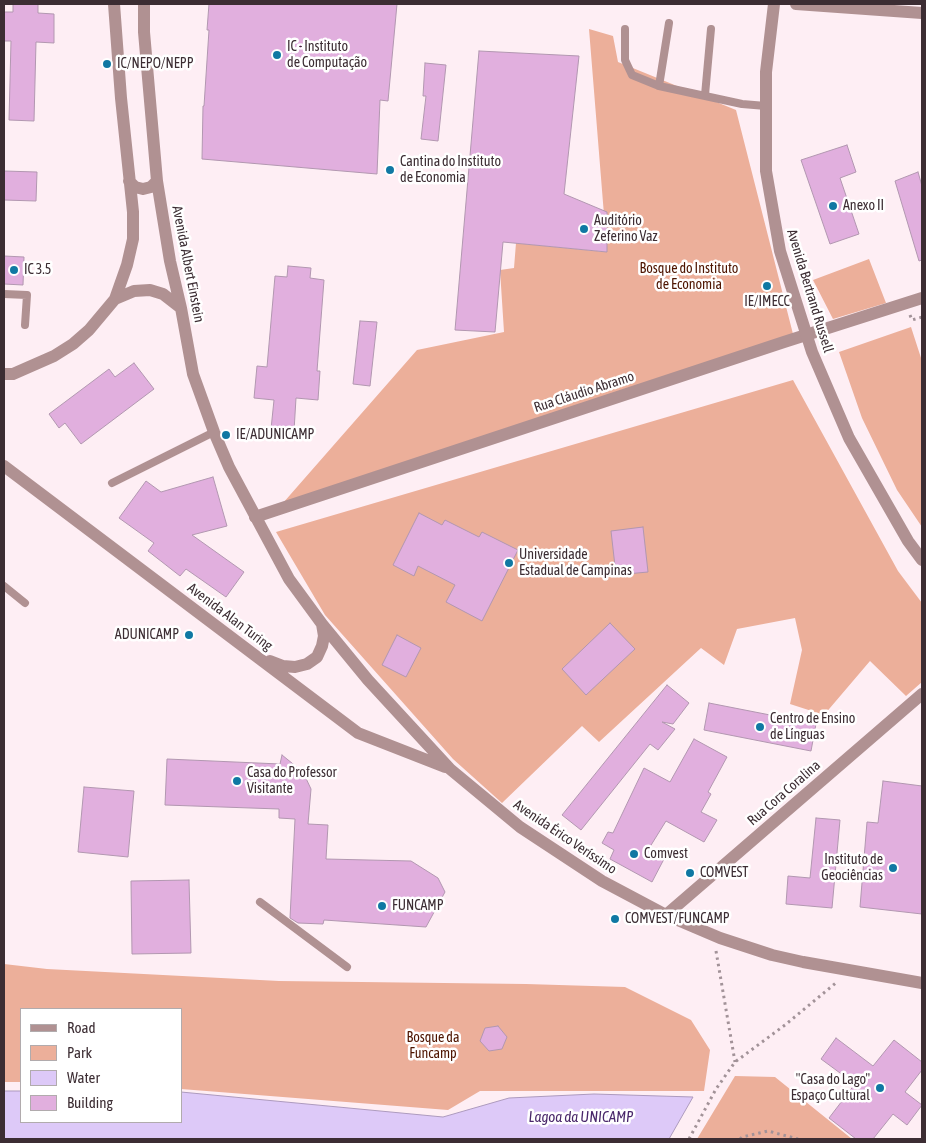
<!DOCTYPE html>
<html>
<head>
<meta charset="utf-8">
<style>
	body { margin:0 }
	#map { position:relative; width:926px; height:1143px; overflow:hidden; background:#feeef4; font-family:"Asap Condensed",sans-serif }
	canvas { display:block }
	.frame { position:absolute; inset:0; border:5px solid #3c2d33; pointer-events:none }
	.legend { position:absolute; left:20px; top:1008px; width:162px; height:115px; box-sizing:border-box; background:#fff; border:1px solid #b1abad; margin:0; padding:6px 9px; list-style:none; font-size:15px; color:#3c2d33 }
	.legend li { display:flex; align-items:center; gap:10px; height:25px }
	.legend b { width:25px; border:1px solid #b1abad }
</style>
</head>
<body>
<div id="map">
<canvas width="926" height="1143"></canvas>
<div class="frame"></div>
<ul class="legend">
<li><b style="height:6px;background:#b09192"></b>Road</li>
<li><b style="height:14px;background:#ecaf9a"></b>Park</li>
<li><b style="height:14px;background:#ddc9f8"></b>Water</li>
<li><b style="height:14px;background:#e1afde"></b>Building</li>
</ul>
</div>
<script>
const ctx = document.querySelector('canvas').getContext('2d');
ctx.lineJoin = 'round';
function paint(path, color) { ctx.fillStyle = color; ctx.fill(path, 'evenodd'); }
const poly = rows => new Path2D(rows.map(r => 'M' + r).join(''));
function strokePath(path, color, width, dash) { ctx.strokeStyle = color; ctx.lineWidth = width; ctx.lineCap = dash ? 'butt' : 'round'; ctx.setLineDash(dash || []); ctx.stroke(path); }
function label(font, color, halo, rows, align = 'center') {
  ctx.font = font + ' "Asap Condensed",sans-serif'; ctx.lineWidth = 5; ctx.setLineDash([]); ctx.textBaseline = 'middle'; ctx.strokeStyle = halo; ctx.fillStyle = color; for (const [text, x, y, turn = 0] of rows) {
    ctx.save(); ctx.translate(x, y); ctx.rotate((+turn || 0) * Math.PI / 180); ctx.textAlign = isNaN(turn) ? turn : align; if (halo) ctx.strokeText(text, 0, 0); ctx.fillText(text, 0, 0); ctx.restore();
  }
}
paint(poly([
	[589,29,613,36,618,62,736,110,793,334,283,503,417,350,504,332,500,270,514,268,516,243,607,252],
	[869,259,886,303,833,319,813,280],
	[911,327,922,361,922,527,897,490,862,418,839,352],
	[793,380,898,571,922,603,922,682,906,696,870,661,824,715,790,704,802,650,795,618,737,629,724,665,701,648,599,742,582,726,502,803,453,759,325,615,276,532],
	[4,964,47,969,279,981,526,984,625,987,691,1020,710,1050,704,1091,480,1091,448,1110,181,1089,181,1009,21,1009,21,1082,4,1082],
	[735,1076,775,1077,852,1139,697,1139]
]), '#ecaf9a');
const water = poly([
	[4,1091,21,1091,21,1122,181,1122,181,1092,443,1117,509,1098,594,1094,693,1097,669,1139,4,1139,4,1091]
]);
paint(water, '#ddc9f8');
strokePath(water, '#ad9abd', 1);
const building = poly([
	[13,4,38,4,38,13,54,14,54,43,36,42,34,121,9,120,11,41,4,41,4,12,13,12,13,4],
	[209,4,397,4,388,101,380,100,377,174,202,159,203,106,204,106,209,30,207,30,209,4],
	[479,51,579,56,564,194,607,212,607,252,503,242,495,332,455,330,479,51],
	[425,63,446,65,438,141,421,139,426,96,423,96,425,63],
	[847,145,856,172,840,178,859,234,830,244,801,160,847,145],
	[4,171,37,172,36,201,4,200,4,171],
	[918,172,922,186,922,260,919,261,895,181,918,172],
	[4,256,24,257,23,285,4,284,4,256],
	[288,266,311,268,310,278,324,280,317,371,320,371,318,400,296,398,294,431,271,429,274,400,254,398,257,366,267,367,275,276,287,277,288,266],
	[360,321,377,322,370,386,353,384,360,321],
	[134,363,154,389,81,444,65,423,59,428,49,414,109,369,115,377,134,363],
	[213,477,227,526,192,535,244,572,226,597,186,569,180,576,148,551,154,543,119,518,146,481,161,492,213,477],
	[419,513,442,525,445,520,479,537,482,532,518,550,482,621,446,602,455,585,418,566,414,576,393,565,419,513],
	[643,527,648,572,616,575,611,531,643,527],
	[610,623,635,649,586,695,562,669,610,623],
	[397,635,421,648,406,677,382,665,397,635],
	[667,685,689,703,673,724,662,722,675,729,658,750,650,744,581,830,562,815,667,685],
	[709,703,816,724,811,751,704,730,709,703],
	[694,739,727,757,708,792,711,794,701,812,717,820,704,842,666,821,648,850,664,859,652,882,610,859,614,850,602,843,608,832,613,833,644,768,670,782,694,739],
	[282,755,303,772,311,789,308,824,328,825,326,859,411,861,438,878,445,892,426,927,324,920,323,924,298,923,290,918,295,819,279,818,279,809,165,805,167,759,280,764,282,755],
	[883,781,922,786,922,914,860,907,867,822,878,823,883,781],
	[84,787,134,791,128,857,78,852,84,787],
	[816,818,840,820,832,908,786,904,788,876,810,878,816,818],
	[189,880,191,953,132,954,131,881,189,880],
	[498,1026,507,1037,502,1049,489,1051,480,1041,485,1028,498,1026],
	[836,1038,873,1066,894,1040,922,1062,922,1070,905,1092,922,1105,907,1125,893,1114,873,1139,856,1139,829,1118,855,1084,821,1059,836,1038]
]);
paint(building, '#e1afde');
strokePath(building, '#b297b0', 1);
strokePath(poly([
	[910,315,912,320,922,317],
	[716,951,735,1062],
	[689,1139,716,1089,735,1062,785,1025,837,982],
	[740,1139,742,1137,768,1131,798,1139]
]), '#a29298', 3, [2.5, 4]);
strokePath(poly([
	[625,29,625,60,632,75,659,86,742,104,766,106],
	[659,86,669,23],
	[705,95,711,29],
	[4,294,27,295,25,325],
	[112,483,214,432],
	[4,586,25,603],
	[260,902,347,967]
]), '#b09192', 8);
strokePath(poly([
	[796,4,922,13],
	[255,517,784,342,922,298],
	[666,915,922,694]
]), '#b09192', 12);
strokePath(poly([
	[144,4,144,32,157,181,170,261,181,308,193,374,214,432,229,467,289,579,322,624,368,680,450,769,520,827,602,881,666,915,720,938,772,955,803,962,922,983],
	[774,4,766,72,766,171,780,251,812,352,849,438,908,541,922,560],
	[129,181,135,187,143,189,151,187,157,181],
	[115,299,134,291,150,290,163,294,181,308],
	[4,374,13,374,54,356,73,344,89,330,115,299,127,265,133,239,133,212,121,98,114,4],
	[4,466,358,733,445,767],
	[270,661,283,666,295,667,307,664,317,657,322,646,324,636,322,624]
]), '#b09192', 12);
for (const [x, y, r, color] of [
	[277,55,5,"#1078a3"],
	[107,64,5,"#1078a3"],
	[390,170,5,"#1078a3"],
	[833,206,5,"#1078a3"],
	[584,229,5,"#1078a3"],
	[14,270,5,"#1078a3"],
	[767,286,5,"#1078a3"],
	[226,435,5,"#1078a3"],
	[509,563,5,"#1078a3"],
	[189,635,5,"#1078a3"],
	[760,727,5,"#1078a3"],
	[237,781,5,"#1078a3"],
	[634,854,5,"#1078a3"],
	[893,868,5,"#1078a3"],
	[690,873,5,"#1078a3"],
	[382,906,5,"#1078a3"],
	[615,919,5,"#1078a3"],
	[880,1088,5,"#1078a3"]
]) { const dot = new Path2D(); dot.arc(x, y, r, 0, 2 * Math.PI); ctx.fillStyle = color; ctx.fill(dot); strokePath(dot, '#fff', 2); }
label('14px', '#3c2d33', '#fff', [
	["IC - Instituto",287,47],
	["de Computação",287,63],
	["IC/NEPO/NEPP",117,64],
	["Cantina do Instituto",400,162],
	["de Economia",400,178],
	["Anexo II",843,206],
	["Auditório",594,221],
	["Zeferino Vaz",594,237],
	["IC 3.5",24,270],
	["IE/IMECC",767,302,"center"],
	["IE/ADUNICAMP",236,435],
	["Universidade",519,555],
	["Estadual de Campinas",519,571],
	["ADUNICAMP",179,635,"right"],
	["Centro de Ensino",770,719],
	["de Línguas",770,735],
	["Casa do Professor",247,773],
	["Visitante",247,789],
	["Comvest",644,854],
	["Instituto de",883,860,"right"],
	["Geociências",883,876,"right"],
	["COMVEST",700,873],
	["FUNCAMP",392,906],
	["COMVEST/FUNCAMP",625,919],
	["\"Casa do Lago\"",870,1080,"right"],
	["Espaço Cultural",870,1096,"right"]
], 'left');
label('14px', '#3c2d33', '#fff', [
	["Avenida Albert Einstein",188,264,79],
	["Avenida Bertrand Russell",810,291,73],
	["Rua Cláudio Abramo",584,392,-18],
	["Avenida Alan Turing",230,617,37],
	["Rua Cora Coralina",784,793,-41],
	["Avenida Érico Veríssimo",565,837,34]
]);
label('14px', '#4e1500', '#fff', [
	["Bosque do Instituto",689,269],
	["de Economia",689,285],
	["Bosque da",433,1038],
	["Funcamp",433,1054]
]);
label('italic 15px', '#49276a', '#fff', [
	["Lagoa da UNICAMP",581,1117]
]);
</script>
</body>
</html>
